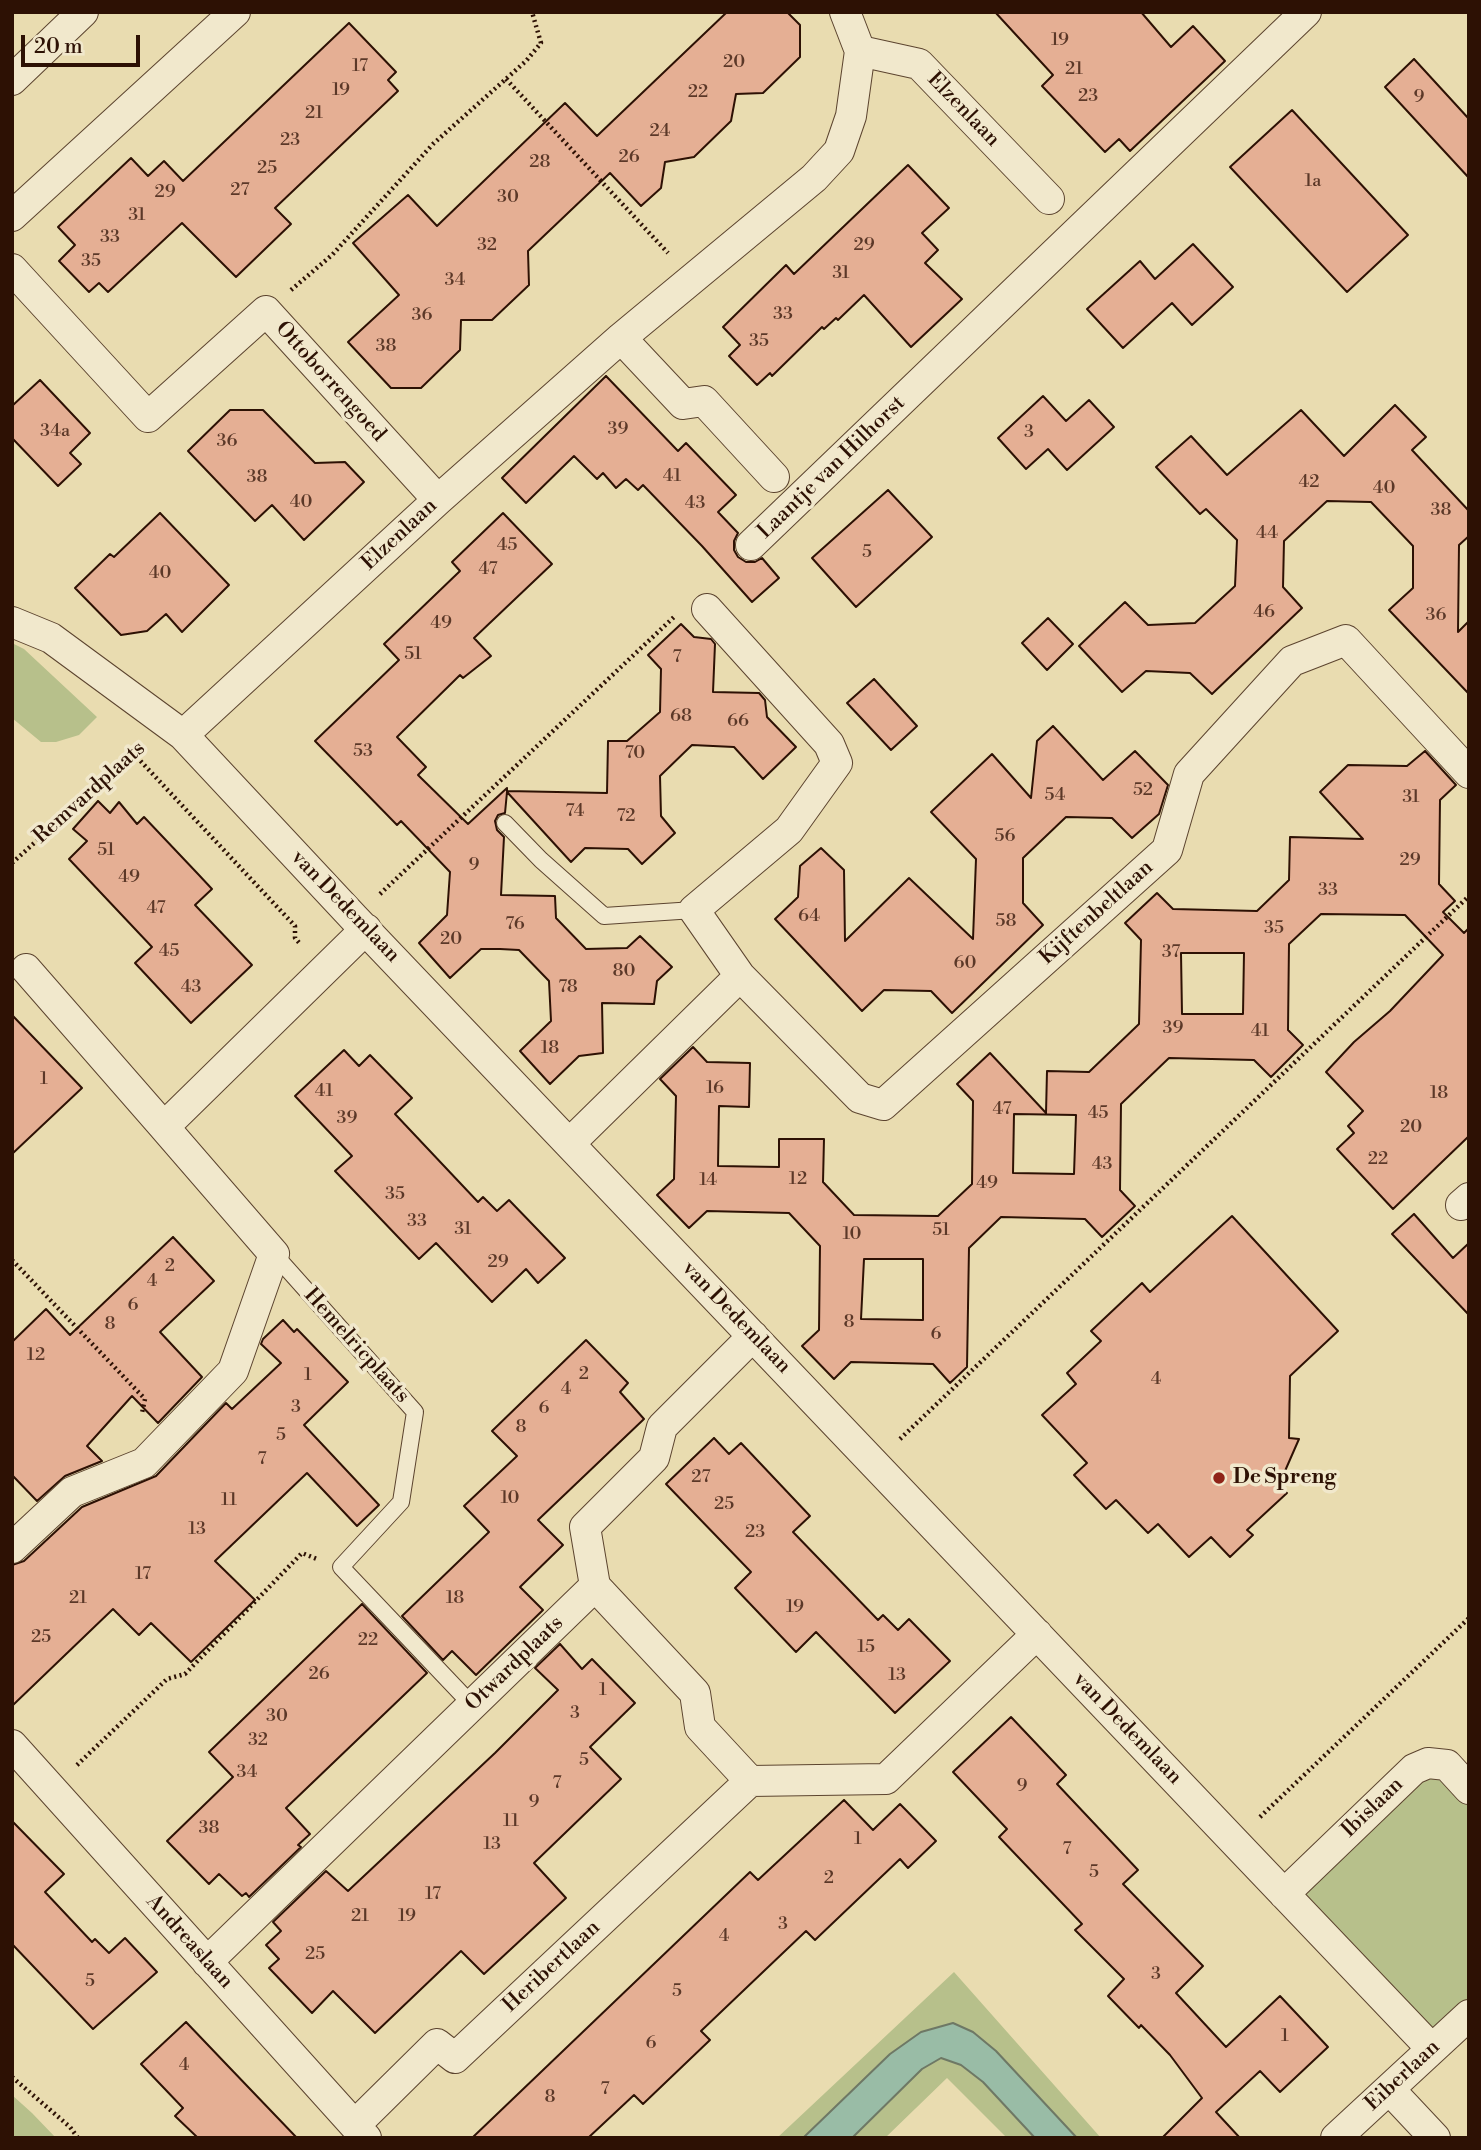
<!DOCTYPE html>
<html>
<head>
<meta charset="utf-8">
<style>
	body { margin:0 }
	#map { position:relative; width:1481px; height:2150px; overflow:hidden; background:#e9dcb0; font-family:"Libre Bodoni",serif }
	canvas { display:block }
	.frame { position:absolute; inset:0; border:14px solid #2d1104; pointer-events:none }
	.scale { position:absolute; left:21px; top:35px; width:119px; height:32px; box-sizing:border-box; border:4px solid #2d1104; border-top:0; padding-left:9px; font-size:21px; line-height:24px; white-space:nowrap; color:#2d1104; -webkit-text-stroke:5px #f1e8cc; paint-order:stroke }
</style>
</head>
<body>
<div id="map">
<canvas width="1481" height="2150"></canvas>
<div class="frame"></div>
<div class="scale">20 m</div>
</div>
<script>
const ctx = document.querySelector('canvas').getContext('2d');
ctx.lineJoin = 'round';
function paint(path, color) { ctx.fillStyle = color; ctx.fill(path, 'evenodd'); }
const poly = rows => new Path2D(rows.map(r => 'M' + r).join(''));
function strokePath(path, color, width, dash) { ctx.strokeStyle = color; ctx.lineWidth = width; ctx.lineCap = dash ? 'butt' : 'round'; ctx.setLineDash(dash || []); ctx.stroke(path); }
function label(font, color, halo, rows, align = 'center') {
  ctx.font = font + ' "Libre Bodoni",serif'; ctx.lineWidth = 7; ctx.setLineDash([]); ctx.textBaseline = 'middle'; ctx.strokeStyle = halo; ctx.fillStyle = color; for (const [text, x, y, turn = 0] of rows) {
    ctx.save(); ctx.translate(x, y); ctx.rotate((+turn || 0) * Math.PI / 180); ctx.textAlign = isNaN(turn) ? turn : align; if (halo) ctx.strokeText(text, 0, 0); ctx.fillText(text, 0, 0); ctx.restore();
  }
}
paint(poly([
	[12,643,24,649,97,717,79,735,56,742,41,742,12,718],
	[1439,1777,1469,1804,1469,2007,1432,2043,1298,1903,1343,1843,1419,1778],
	[954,1972,1101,2138,1077,2138,996,2051,890,2054,803,2138,777,2138],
	[941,2058,961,2065,983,2082,1035,2138,1007,2138,947,2078,885,2138,852,2138,922,2069],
	[12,2095,32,2113,56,2138,12,2138]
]), '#b7c08b');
const water = poly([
	[953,2023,973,2032,996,2051,1077,2138,1035,2138,983,2082,961,2065,941,2058,922,2069,852,2138,803,2138,890,2054,921,2032,953,2023]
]);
paint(water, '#99bca6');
strokePath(water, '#6e7865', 2);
const building = poly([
	[727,12,787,12,800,25,800,57,763,93,736,94,731,121,694,157,665,162,661,188,641,206,610,173,528,251,529,285,492,320,461,320,460,350,421,388,391,388,348,342,399,295,353,243,408,195,437,226,565,103,597,136,727,12],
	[995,12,1141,12,1171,47,1193,26,1225,61,1130,151,1119,139,1105,152,1042,86,1053,75,995,12],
	[349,23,396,72,388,80,398,91,275,208,291,224,236,277,182,223,108,292,99,283,89,292,59,261,75,245,58,227,131,158,148,176,164,161,183,181,349,23],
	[1414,59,1469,119,1469,178,1385,87,1414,59],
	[1292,110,1408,235,1347,292,1230,167,1292,110],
	[908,165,949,208,922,233,938,250,925,263,962,299,911,347,864,295,838,320,836,318,824,329,822,327,772,376,770,373,757,385,729,356,740,345,723,327,786,265,794,274,908,165],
	[1193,244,1233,287,1192,325,1172,303,1123,348,1087,309,1140,261,1155,279,1193,244],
	[606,376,678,451,686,443,736,495,718,512,738,533,734,541,734,550,738,557,746,562,755,562,762,558,779,578,752,602,702,546,643,485,638,490,626,479,616,488,603,473,597,479,574,456,526,503,502,478,606,376],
	[40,380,90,433,70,453,81,464,58,486,12,438,12,406,40,380],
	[1043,396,1066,421,1089,400,1114,427,1067,470,1048,449,1026,469,998,438,1043,396],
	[1395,405,1426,437,1412,450,1469,511,1469,536,1459,545,1458,632,1469,621,1469,694,1389,610,1413,588,1413,546,1371,502,1327,501,1284,541,1283,587,1302,608,1212,694,1190,673,1146,671,1122,692,1079,646,1125,602,1148,625,1195,623,1235,586,1237,540,1206,509,1200,514,1156,467,1191,436,1227,475,1301,410,1344,456,1395,405],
	[230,410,263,410,315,463,345,462,364,482,304,540,272,505,255,521,188,451,230,410],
	[888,490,932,537,856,607,812,558,888,490],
	[160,513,229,585,182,632,166,614,147,631,121,635,75,588,110,554,114,557,160,513],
	[503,513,552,564,474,638,491,656,463,678,460,675,397,737,426,767,418,775,468,824,507,788,507,791,607,793,608,741,627,741,660,712,661,669,648,655,681,624,694,637,711,639,715,644,713,692,759,693,765,700,767,717,796,747,763,779,734,747,692,745,660,776,661,816,675,833,642,864,628,849,585,848,571,862,507,792,505,813,498,815,495,821,497,830,504,837,501,895,555,896,556,918,586,949,627,948,640,936,672,967,657,981,654,1004,602,1003,603,1053,579,1056,550,1084,520,1051,551,1021,549,981,519,950,500,949,481,949,450,978,419,943,447,915,450,872,401,821,397,825,315,741,399,660,384,644,460,571,452,562,503,513],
	[1048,618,1073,644,1047,670,1022,643,1048,618],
	[874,679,917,726,891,750,847,703,874,679],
	[1053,726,1103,780,1135,751,1168,785,1159,814,1132,838,1112,818,1066,817,1023,858,1023,903,1043,925,952,1013,931,991,884,990,862,1011,775,919,798,897,800,866,821,848,844,870,845,941,909,878,973,939,976,859,931,812,992,754,1031,798,1037,741,1053,726],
	[1425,751,1456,785,1440,800,1439,884,1455,901,1443,912,1464,933,1469,928,1469,1136,1393,1209,1337,1149,1354,1133,1348,1126,1363,1111,1326,1072,1354,1042,1390,1011,1443,955,1405,915,1321,914,1289,944,1288,1030,1303,1045,1271,1077,1254,1060,1169,1058,1121,1104,1120,1190,1135,1206,1102,1237,1085,1219,1001,1217,969,1248,967,1367,950,1383,933,1364,851,1362,834,1379,802,1346,819,1330,820,1246,789,1213,707,1211,689,1228,657,1195,674,1179,676,1096,660,1079,693,1047,707,1062,750,1063,749,1107,719,1106,718,1166,779,1167,779,1139,824,1139,823,1182,854,1215,938,1216,972,1184,973,1101,957,1084,990,1053,1046,1113,1047,1071,1089,1072,1139,1024,1141,940,1125,923,1157,893,1173,909,1257,911,1289,880,1290,837,1363,839,1320,792,1348,765,1407,766,1425,751],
	[1181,953,1244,953,1243,1014,1182,1014,1181,953],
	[1014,1114,1076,1115,1074,1174,1013,1173,1014,1114],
	[864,1259,923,1259,923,1320,861,1319,864,1259],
	[98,801,110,813,119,802,137,824,144,817,198,874,212,889,195,905,252,965,191,1023,135,963,152,947,69,859,87,841,73,829,98,801],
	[12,1015,82,1088,12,1154,12,1015],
	[344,1050,359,1066,370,1055,412,1098,395,1114,478,1202,483,1197,497,1211,509,1200,565,1258,538,1283,526,1269,492,1302,436,1243,419,1259,335,1171,352,1156,295,1096,344,1050],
	[1414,1214,1453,1258,1469,1243,1469,1315,1392,1234,1414,1214],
	[1232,1216,1338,1331,1290,1376,1289,1438,1299,1439,1278,1487,1287,1493,1247,1530,1253,1535,1230,1557,1211,1537,1189,1557,1158,1524,1148,1533,1116,1500,1106,1509,1074,1475,1087,1463,1042,1415,1076,1384,1067,1373,1101,1341,1091,1331,1142,1283,1150,1292,1232,1216],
	[173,1237,214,1281,160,1332,202,1377,158,1423,132,1396,87,1446,102,1461,65,1476,37,1501,12,1475,12,1342,46,1309,70,1335,173,1237],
	[283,1320,294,1332,297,1329,348,1382,304,1425,379,1505,357,1526,307,1473,215,1561,255,1600,191,1662,151,1623,139,1635,113,1609,12,1706,12,1565,24,1561,82,1507,156,1476,226,1403,232,1409,281,1363,261,1344,263,1339,283,1320],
	[586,1340,628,1383,620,1392,644,1419,538,1520,563,1545,520,1587,543,1610,476,1675,452,1651,443,1660,402,1616,489,1532,464,1506,517,1456,492,1431,586,1340],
	[714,1438,729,1454,741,1443,810,1516,793,1532,878,1620,883,1615,898,1630,909,1619,950,1661,895,1713,816,1632,796,1652,735,1588,751,1572,666,1484,714,1438],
	[362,1604,427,1673,286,1808,310,1834,298,1845,301,1847,249,1897,246,1893,242,1896,219,1874,209,1884,167,1841,233,1777,209,1752,362,1604],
	[560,1644,582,1669,592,1659,635,1703,590,1747,621,1779,534,1863,566,1898,484,1974,461,1951,375,2033,333,1991,312,2013,269,1968,279,1959,266,1945,281,1931,273,1922,326,1871,348,1891,495,1753,558,1690,535,1668,560,1644],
	[1011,1717,1066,1775,1057,1784,1138,1870,1123,1884,1203,1966,1176,1993,1226,2047,1280,1996,1328,2047,1280,2092,1260,2071,1216,2112,1240,2138,1162,2138,1202,2098,1170,2055,1141,2025,1139,2028,1108,1996,1124,1979,1075,1930,1082,1924,999,1837,1007,1829,953,1772,1011,1717],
	[844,1800,873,1830,900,1804,936,1841,908,1868,900,1859,815,1940,806,1931,701,2031,710,2040,643,2104,634,2095,588,2138,472,2138,750,1872,758,1880,844,1800],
	[12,1821,64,1874,45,1892,92,1942,95,1939,109,1953,125,1938,157,1972,93,2029,12,1944,12,1821],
	[186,2022,228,2066,297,2138,198,2138,175,2116,183,2108,141,2064,186,2022]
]);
paint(building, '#e5af94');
strokePath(building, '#2d1104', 2);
const service = poly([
	[505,823,541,860,604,916,694,910],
	[274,1254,415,1412,401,1502,341,1567,472,1705]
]);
const minor = poly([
	[860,51,919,64,1049,199],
	[12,80,83,12],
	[12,216,235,12],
	[12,269,148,417,266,311,438,500],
	[621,338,683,404,704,401,774,477],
	[751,545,1306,12],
	[707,609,829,744,837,763,789,830,694,910,740,976,860,1098,883,1105,1167,850,1189,774,1292,661,1346,640,1469,773],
	[12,622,51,638,183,735,354,918,1432,2049],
	[183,735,438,500,621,338,814,178,839,151,851,116,860,51,845,12],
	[26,969,164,1127],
	[570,1143,740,976],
	[1461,1205,1469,1198],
	[12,1548,72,1492,144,1463,233,1371,274,1254,164,1127,366,929],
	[595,1586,585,1527,654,1458,662,1427,753,1336],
	[12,1745,366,2138],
	[750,1781,886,1779,1037,1634],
	[1284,1894,1414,1769,1428,1763,1447,1765,1469,1789],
	[207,1962,595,1586],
	[1389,2089,1435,2138],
	[355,2125,437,2044,455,2058,750,1781,700,1727,695,1693,595,1586],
	[1336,2138,1469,2015]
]);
strokePath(service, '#5c442f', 18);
strokePath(minor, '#5c442f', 32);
strokePath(poly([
	[506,79,668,253],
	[291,290,332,255,433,144,526,61,541,43,532,12],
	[133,753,295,926,295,938,301,945],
	[12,863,142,746],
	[380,894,674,617],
	[12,1260,145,1399,142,1413],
	[900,1439,1469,896],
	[77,1765,167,1679,185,1674,302,1553,317,1559],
	[1260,1817,1469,1618],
	[12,2077,70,2127,78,2138]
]), '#2d1104', 4.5, [2, 3.5]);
strokePath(service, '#f1e8cc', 16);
strokePath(minor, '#f1e8cc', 30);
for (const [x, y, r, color] of [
	[1219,1478,7,"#8f2418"]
]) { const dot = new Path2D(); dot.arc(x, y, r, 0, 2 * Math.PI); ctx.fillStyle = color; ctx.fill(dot); strokePath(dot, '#f1e8cc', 2.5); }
label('18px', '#5b3828', null, [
	["19",1060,41],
	["20",734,63],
	["17",360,67],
	["21",1074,70],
	["19",341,91],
	["22",698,93],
	["23",1088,97],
	["9",1419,98],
	["21",314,114],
	["24",660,132],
	["23",290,141],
	["26",629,158],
	["28",540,163],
	["25",267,169],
	["1a",1313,182],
	["27",240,191],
	["29",165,193],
	["30",508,198],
	["31",137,216],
	["33",110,238],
	["32",487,246],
	["29",864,246],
	["35",91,262],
	["31",841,274],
	["34",455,281],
	["33",783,315],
	["36",422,316],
	["35",759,342],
	["38",386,347],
	["39",618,430],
	["34a",55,432],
	["3",1029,433],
	["36",227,442],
	["41",672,477],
	["38",257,478],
	["42",1309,483],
	["40",1384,489],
	["40",301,503],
	["43",695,504],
	["38",1441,511],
	["44",1267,534],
	["45",507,546],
	["5",867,553],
	["47",488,570],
	["40",160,574],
	["46",1264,613],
	["36",1436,616],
	["49",441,624],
	["51",413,655],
	["7",677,658],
	["68",681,717],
	["66",738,722],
	["53",363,752],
	["70",635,754],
	["52",1143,791],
	["54",1055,796],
	["31",1411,798],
	["74",575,812],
	["72",626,817],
	["56",1005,837],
	["51",106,851],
	["29",1410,861],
	["9",474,866],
	["49",129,878],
	["33",1328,891],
	["47",156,909],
	["64",809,917],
	["58",1006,922],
	["76",515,925],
	["35",1274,929],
	["20",451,940],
	["45",169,952],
	["37",1171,953],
	["60",965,964],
	["80",624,972],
	["43",191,988],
	["78",568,988],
	["39",1173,1029],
	["41",1260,1032],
	["18",550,1049],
	["1",44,1080],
	["16",715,1089],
	["41",324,1092],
	["18",1439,1094],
	["47",1002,1110],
	["45",1098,1114],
	["39",347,1119],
	["20",1411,1128],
	["22",1378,1160],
	["43",1102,1165],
	["12",798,1180],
	["14",708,1181],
	["49",987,1184],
	["35",395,1195],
	["33",417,1222],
	["31",463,1230],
	["51",941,1231],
	["10",852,1235],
	["29",498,1263],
	["2",170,1267],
	["4",152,1282],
	["6",133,1306],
	["8",849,1323],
	["8",110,1325],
	["6",936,1335],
	["12",36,1356],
	["2",584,1375],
	["1",308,1376],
	["4",1156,1380],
	["4",566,1390],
	["3",296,1408],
	["6",544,1409],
	["8",521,1428],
	["5",281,1436],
	["7",262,1460],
	["27",701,1478],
	["10",510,1499],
	["11",229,1501],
	["25",724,1505],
	["13",197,1530],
	["23",755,1533],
	["17",143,1575],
	["21",78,1599],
	["18",455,1599],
	["19",795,1608],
	["25",41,1638],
	["22",368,1641],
	["15",866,1648],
	["26",319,1675],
	["13",897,1676],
	["1",603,1691],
	["3",575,1714],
	["30",277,1717],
	["32",258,1741],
	["5",584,1761],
	["34",247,1773],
	["7",557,1784],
	["9",1022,1787],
	["9",534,1803],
	["11",511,1822],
	["38",209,1829],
	["1",858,1840],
	["13",492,1845],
	["7",1067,1850],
	["5",1094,1873],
	["2",829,1879],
	["17",433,1895],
	["21",360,1917],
	["19",407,1917],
	["3",783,1925],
	["4",724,1937],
	["25",315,1955],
	["3",1156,1975],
	["5",90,1982],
	["5",677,1992],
	["1",1285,2037],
	["6",651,2044],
	["4",184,2066],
	["7",605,2090],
	["8",550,2098]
]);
label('21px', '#2d1104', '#f1e8cc', [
	["Elzenlaan",963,110,46],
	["Ottoborrengoed",330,382,48],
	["Laantje van Hilhorst",832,468,-44],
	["Elzenlaan",400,535,-43],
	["Remvardplaats",90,793,-42],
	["van Dedemlaan",345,907,46],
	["Kijftenbeltlaan",1097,913,-42],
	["van Dedemlaan",736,1318,46],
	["Hemelricplaats",356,1346,48],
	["Otwardplaats",515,1664,-44],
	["van Dedemlaan",1127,1729,46],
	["Ibislaan",1373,1808,-44],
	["Andreaslaan",189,1942,48],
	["Heribertlaan",552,1967,-43],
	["Eiberlaan",1403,2076,-43]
]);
label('bold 21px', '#2d1104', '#f1e8cc', [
	["De Spreng",1233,1478]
], 'left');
</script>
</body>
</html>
